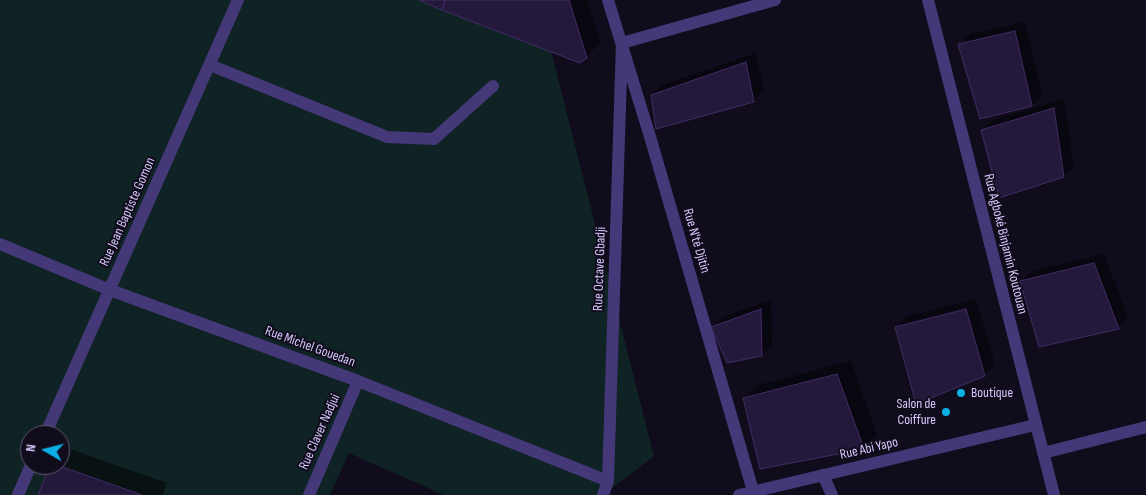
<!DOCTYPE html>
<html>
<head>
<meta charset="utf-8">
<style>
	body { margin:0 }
	#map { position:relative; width:1146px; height:495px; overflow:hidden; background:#100c1b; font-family:"Sofia Sans Condensed",sans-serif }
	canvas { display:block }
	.north { position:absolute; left:20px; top:425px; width:50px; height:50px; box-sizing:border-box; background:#100c1b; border:1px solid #5f5775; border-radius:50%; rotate:278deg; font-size:14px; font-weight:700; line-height:20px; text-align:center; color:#d6c8fd }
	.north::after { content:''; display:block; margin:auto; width:18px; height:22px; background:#0aafe6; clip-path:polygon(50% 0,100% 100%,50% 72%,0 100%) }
</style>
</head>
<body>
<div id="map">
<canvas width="1146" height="495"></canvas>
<div class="north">N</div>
</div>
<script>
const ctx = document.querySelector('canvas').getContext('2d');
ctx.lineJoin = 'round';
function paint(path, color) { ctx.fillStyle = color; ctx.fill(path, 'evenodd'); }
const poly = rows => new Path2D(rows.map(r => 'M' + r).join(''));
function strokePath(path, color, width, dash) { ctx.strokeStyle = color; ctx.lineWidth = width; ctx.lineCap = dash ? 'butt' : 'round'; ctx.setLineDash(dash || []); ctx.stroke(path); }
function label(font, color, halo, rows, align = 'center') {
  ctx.font = font + ' "Sofia Sans Condensed",sans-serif'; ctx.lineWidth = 4; ctx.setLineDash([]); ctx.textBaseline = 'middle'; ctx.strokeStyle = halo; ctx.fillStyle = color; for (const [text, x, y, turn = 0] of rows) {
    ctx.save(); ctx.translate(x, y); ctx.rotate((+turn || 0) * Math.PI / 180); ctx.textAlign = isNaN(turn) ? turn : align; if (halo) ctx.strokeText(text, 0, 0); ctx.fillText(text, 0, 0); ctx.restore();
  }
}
paint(poly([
	[0,0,538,0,654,456,603,495,444,495,349,453,330,495,0,495],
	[30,435,60,435,60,465,30,465]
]), '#0f2224');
paint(poly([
	[422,0,587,0,600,43,586,57],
	[1025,22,1042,95,1032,105,960,44,970,34],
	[756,53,764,90,753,101,652,95,662,85],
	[1064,99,1074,166,1063,176,982,130,993,120],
	[1104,254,1128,318,1118,328,1022,281,1032,271],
	[976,299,995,364,985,375,916,403,896,327,906,317],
	[771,300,772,344,762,355,712,327,723,317],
	[851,361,877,435,863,448,744,398,758,385],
	[67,448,167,483,163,495,39,495,51,465,60,465,60,455]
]), '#0007');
const building = poly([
	[419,0,445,0,442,10,419,0],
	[445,0,569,0,587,58,580,63,442,10,445,0],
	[1015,31,1032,106,980,119,958,44,1015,31],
	[746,62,754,102,656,129,651,95,746,62],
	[1054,108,1064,177,999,198,981,130,1054,108],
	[1094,263,1119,329,1039,347,1020,281,1094,263],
	[761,309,762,356,727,363,711,327,761,309],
	[966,309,985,376,916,404,895,327,966,309],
	[837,374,864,449,760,469,743,398,837,374],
	[50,465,57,465,142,495,38,495,50,465]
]);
paint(building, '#25193b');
strokePath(building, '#402c66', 1);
strokePath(poly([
	[608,0,651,140,753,491],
	[928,0,1054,495],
	[210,65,387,137,434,139,493,86],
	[0,244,110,290,358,381,608,481],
	[45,435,238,0],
	[1043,453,1146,427],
	[823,475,832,495],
	[18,495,31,465],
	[309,495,358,381],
	[603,495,608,481,622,43,775,0],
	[739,495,1035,425]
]), '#443878', 12);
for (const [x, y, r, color] of [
	[961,393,5,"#0aafe6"],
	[946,412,5,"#0aafe6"]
]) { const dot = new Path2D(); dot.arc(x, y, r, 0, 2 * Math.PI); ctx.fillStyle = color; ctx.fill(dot); strokePath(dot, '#100c1b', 2); }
label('14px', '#d6c8fd', '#100c1b', [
	["Rue Jean Baptiste Gomon",128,212,-66],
	["Rue N'té Djitin",696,241,74],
	["Rue Agboké Binjamin Koutouan",1005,244,76],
	["Rue Octave Gbadji",600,269,-88],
	["Rue Michel Gouedan",310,347,20],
	["Rue Claver Nadjui",320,432,-66],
	["Rue Abi Yapo",869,449,-13]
]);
label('14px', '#d6c8fd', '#100c1b', [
	["Boutique",971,393],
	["Salon de",936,404,"right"],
	["Coiffure",936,420,"right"]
], 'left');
</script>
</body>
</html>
